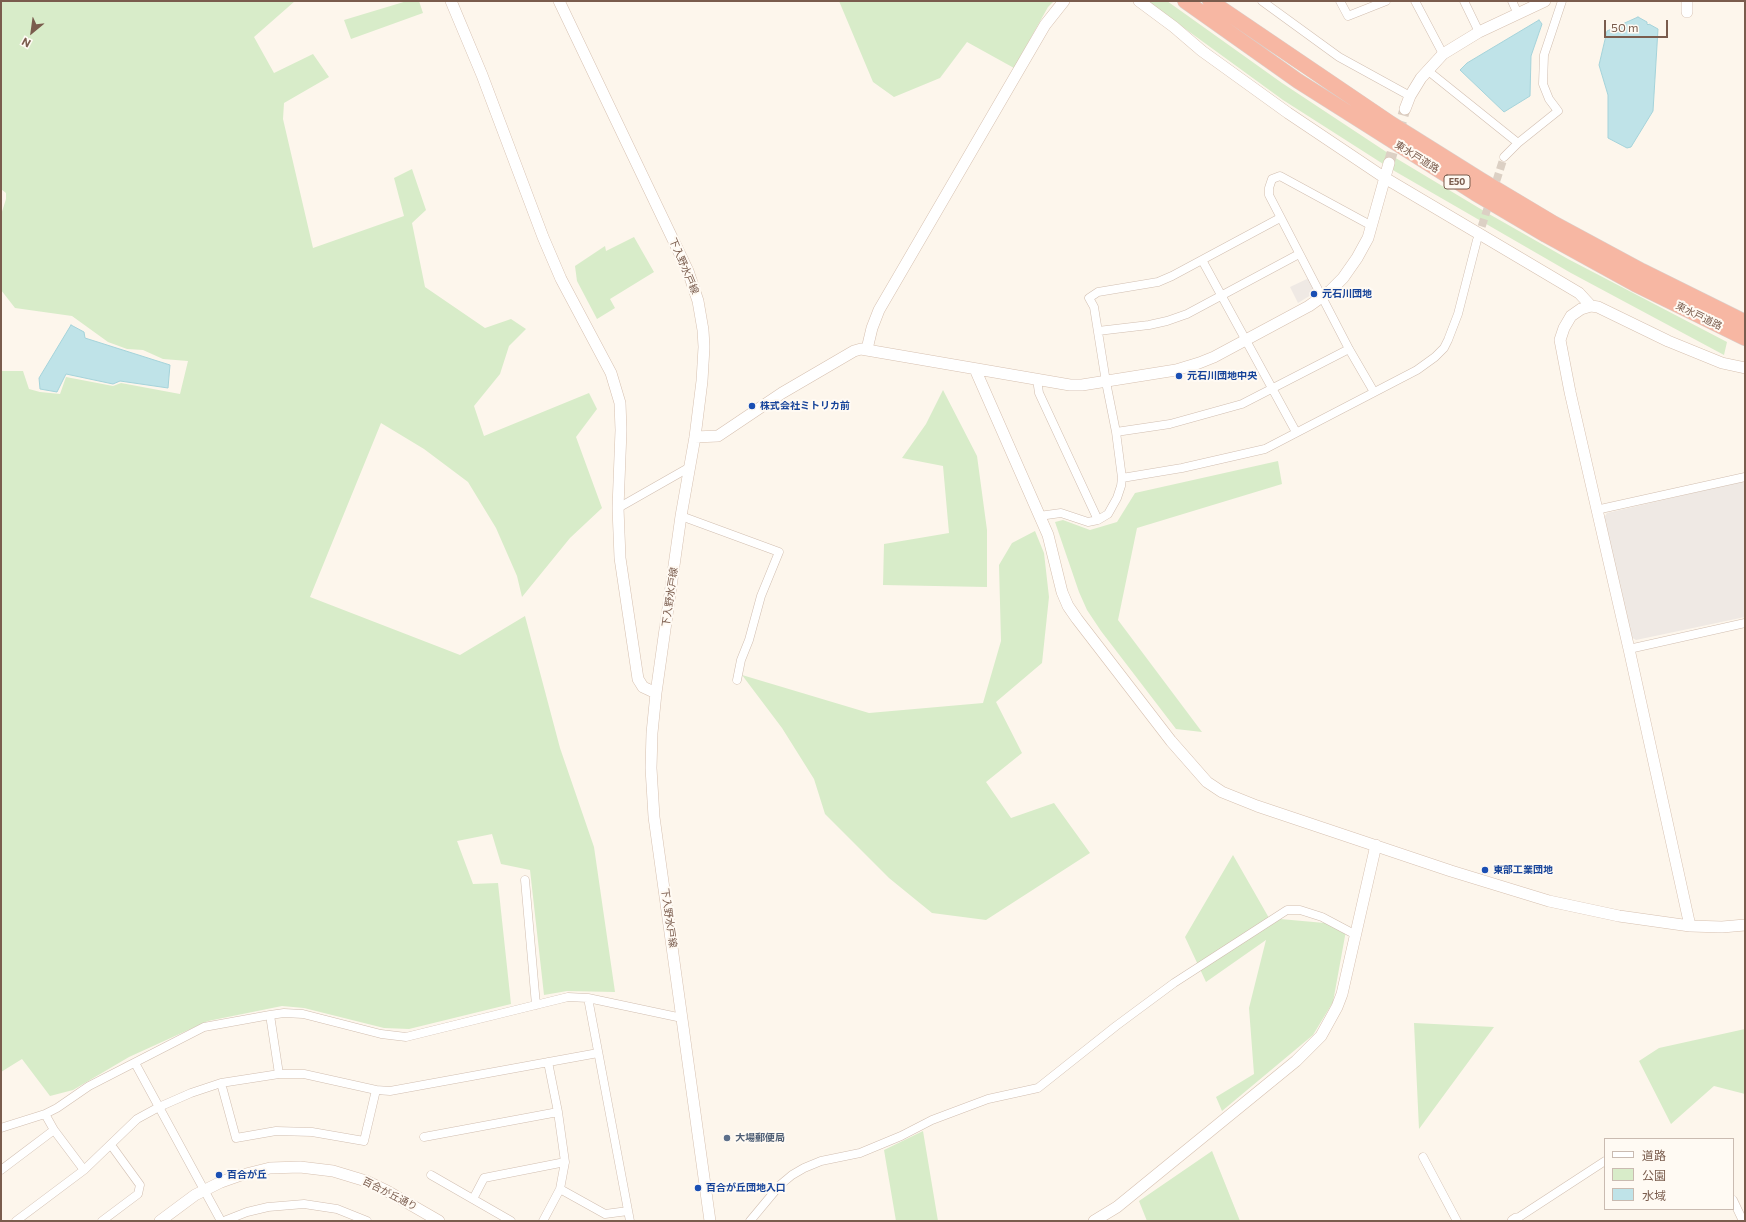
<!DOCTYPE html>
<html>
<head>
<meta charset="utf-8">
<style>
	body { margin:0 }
	#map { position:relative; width:1746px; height:1222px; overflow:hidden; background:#fdf6ec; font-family:Commissioner,"Noto Sans JP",sans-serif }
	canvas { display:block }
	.frame { position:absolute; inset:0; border:2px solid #7a5c4d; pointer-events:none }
	.legend { position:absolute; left:1604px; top:1138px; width:130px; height:72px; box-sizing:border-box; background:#fffaf3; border:1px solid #cabbb1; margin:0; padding:5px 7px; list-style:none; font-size:12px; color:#7a5c4d }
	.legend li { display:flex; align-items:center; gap:8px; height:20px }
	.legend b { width:20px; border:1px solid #cabbb1 }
	.north { position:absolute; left:12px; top:12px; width:40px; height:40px; -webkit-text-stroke:3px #fffaf3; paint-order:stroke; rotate:209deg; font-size:11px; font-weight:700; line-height:16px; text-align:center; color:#7a5c4d }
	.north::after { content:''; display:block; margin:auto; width:14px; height:18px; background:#7a5c4d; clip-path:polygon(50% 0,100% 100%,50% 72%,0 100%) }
	.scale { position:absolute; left:1604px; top:20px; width:64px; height:18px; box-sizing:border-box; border:2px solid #7a5c4d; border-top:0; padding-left:5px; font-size:12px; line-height:14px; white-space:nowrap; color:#7a5c4d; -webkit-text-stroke:3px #fffaf3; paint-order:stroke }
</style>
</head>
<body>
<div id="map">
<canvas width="1746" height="1222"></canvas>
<div class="frame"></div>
<ul class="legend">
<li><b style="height:5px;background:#fff"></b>道路</li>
<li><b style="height:11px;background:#d8ecc9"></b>公園</li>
<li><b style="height:11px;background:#bfe3e8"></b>水域</li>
</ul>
<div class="north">N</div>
<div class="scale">50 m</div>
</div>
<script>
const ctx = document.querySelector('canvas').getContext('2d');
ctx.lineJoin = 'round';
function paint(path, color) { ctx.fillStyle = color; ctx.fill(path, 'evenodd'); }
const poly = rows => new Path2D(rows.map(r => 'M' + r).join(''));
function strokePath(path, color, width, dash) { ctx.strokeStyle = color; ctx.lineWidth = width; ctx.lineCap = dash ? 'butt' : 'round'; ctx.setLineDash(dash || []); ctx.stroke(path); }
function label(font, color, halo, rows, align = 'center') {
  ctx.font = font + ' Commissioner,"Noto Sans JP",sans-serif'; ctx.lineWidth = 4; ctx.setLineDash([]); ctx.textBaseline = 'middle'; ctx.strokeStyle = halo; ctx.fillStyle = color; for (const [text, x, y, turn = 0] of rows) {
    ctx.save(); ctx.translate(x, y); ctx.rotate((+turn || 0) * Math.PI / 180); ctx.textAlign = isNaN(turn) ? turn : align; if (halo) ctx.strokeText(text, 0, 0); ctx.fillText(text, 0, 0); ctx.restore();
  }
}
paint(poly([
	[1309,278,1316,292,1298,303,1290,287],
	[1745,481,1745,617,1636,640,1631,637,1604,518,1607,513]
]), '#efe9e4');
paint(poly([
	[1,1,295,1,254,37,274,73,313,54,329,77,284,103,283,119,313,248,404,216,394,178,412,169,426,210,412,223,425,287,485,328,511,319,526,329,509,346,500,374,474,406,484,436,589,393,597,409,576,437,602,508,570,538,522,597,517,576,496,528,468,482,424,449,381,423,310,597,460,655,525,616,560,748,594,847,615,992,567,991,544,995,530,870,501,864,492,834,457,841,473,884,498,883,511,1004,409,1029,384,1028,304,1008,282,1006,208,1021,129,1057,73,1090,50,1096,22,1059,1,1072,1,371,23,371,29,389,40,392,60,394,66,377,113,386,121,383,180,394,188,361,163,359,143,350,127,349,108,342,72,316,15,308,1,290,1,215,6,199,6,193,1,189],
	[407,1,419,1,423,13,351,39,344,20],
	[839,1,1054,1,1048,7,1014,68,967,42,940,78,894,97,873,82],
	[1147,1,1167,1,1282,83,1394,157,1489,214,1568,259,1727,342,1724,355,1571,273,1391,169,1283,100],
	[634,237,654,272,610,299,615,308,597,319,577,281,575,266,605,246,606,251],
	[943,390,977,456,987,530,987,587,883,585,884,544,949,533,943,466,902,458,926,424],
	[1278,461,1282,484,1137,528,1118,620,1202,732,1176,729,1101,631,1087,610,1079,592,1055,522,1063,520,1090,530,1117,522,1135,493],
	[1035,531,1044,553,1049,597,1042,663,996,702,1022,753,986,782,1011,818,1054,803,1090,853,986,920,932,913,889,878,825,814,814,779,782,728,742,675,869,713,983,703,1001,641,999,565,1012,543],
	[1233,855,1269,918,1347,925,1333,1002,1313,1035,1222,1111,1216,1097,1254,1074,1249,1008,1266,940,1206,982,1185,937],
	[1414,1023,1494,1027,1419,1129],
	[1745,1029,1745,1094,1714,1086,1671,1124,1639,1061,1659,1048],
	[923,1131,938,1221,896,1221,884,1150],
	[1212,1151,1240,1221,1147,1221,1139,1201]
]), '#d8ecc9');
const water = poly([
	[1638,17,1647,22,1647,24,1648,25,1649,24,1658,29,1653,111,1631,147,1627,148,1608,138,1608,95,1599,65,1607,31,1638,17],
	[1539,20,1542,24,1531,56,1530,96,1504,112,1460,70,1467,63,1539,20],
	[71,325,84,332,85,338,170,365,168,388,120,381,113,384,66,374,57,392,40,389,39,378,71,325]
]);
paint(water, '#bfe3e8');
strokePath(water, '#a5d3da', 1);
strokePath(poly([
	[1478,238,1504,157]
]), '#dcd0c4', 8, [8, 4]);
strokePath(poly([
	[1389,163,1405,109]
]), '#dcd0c4', 11, [11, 5.5]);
const street = poly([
	[1262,1,1339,57,1410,96],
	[1340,1,1348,16,1386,1],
	[1415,1,1443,54],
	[1464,1,1479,32],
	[1512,1,1518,14],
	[1427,70,1518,143],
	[1504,157,1518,143,1558,111,1549,99,1543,84,1544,55,1562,1],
	[1372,226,1280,176,1272,179,1269,188,1269,195,1349,349,1374,392],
	[1202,260,1296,432],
	[1098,331,1149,325,1167,321,1187,314,1299,254],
	[1037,379,1039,393,1098,520],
	[1116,432,1170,424,1242,404,1349,349],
	[1122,478,1182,468,1265,449,1417,370,1435,357,1444,348,1448,340,1458,314,1477,240],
	[618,508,690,467],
	[1596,510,1745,477],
	[681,516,779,552,761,596,749,640,741,660,737,680],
	[1039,516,1061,513,1088,522,1098,520,1108,514,1117,498,1121,486,1122,478,1116,432,1106,382,1094,307,1089,298,1098,292,1158,282,1172,276,1280,218],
	[1629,649,1745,623],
	[525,880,536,1005],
	[588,998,630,1221],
	[270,1015,279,1074],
	[135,1063,221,1221],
	[221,1083,236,1138,276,1131,312,1132,364,1141,376,1090],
	[45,1114,54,1130,84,1170],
	[1,1128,45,1114,57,1108,89,1086,204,1027,270,1015,284,1013,303,1014,381,1034,406,1037,568,997,588,998,682,1018],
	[424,1137,558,1112],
	[1423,1157,1457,1221],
	[1,1170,54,1130],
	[431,1175,511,1221],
	[560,1189,605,1214,628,1211],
	[473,1199,484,1178,565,1162],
	[1733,1200,1743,1221],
	[1516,1219,1605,1161],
	[16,1221,84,1170,137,1119,159,1107,191,1093,221,1083,279,1074,304,1074,376,1090,390,1091,598,1053],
	[102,1221,138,1194,140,1185,111,1145],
	[224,1221,247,1212,268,1207,304,1204,337,1209,367,1221],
	[543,1221,560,1189,565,1162,558,1112,548,1062],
	[750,1221,780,1185,792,1175,804,1168,821,1161,860,1153,901,1136,932,1120,988,1099,1038,1088,1116,1026,1174,983,1287,910,1300,910,1322,917,1356,935]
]);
const secondary = poly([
	[451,1,482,75,543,237,561,279,611,373,620,403,621,430,618,508,620,558,638,679,643,687,656,693],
	[559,1,688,271,698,301,703,330,704,347,702,381,695,437,681,516,656,693,652,733,651,768,654,817,710,1221],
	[1139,1,1174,27,1202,51,1288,113,1385,178,1579,293,1591,306],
	[1687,12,1687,1],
	[1405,109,1410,96,1421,78,1443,54,1479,32,1545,1],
	[867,349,872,328,879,310,1045,25,1064,1],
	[975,369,1048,535,1062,592,1068,606,1077,619,1171,741,1207,782,1222,792,1257,806,1451,871,1549,901,1619,916,1690,926,1722,927,1745,925],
	[695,437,718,436,782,393,854,351,861,349,1070,385,1082,385,1176,370,1199,363,1214,357,1309,306,1330,291,1343,278,1357,258,1368,238,1389,163],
	[1690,926,1629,649,1570,392,1560,340,1564,328,1571,316,1581,309,1591,306,1598,307,1668,341,1722,363,1745,368],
	[160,1221,195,1195,221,1182,238,1176,270,1168,300,1167,333,1171,366,1181,387,1191,439,1221],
	[1094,1221,1117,1207,1296,1061,1321,1036,1337,1007,1342,994,1376,845],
	[1513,1221,1516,1219]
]);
const highway = poly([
	[1185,1,1298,81,1475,193,1546,235,1635,284,1745,338],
	[1210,1,1390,123,1481,180,1553,223,1642,271,1745,322]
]);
strokePath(street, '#d1beb0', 9);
strokePath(secondary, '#d6c0b0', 12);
strokePath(highway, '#dad1cd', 16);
strokePath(street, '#fff', 8);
strokePath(secondary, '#fff', 11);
strokePath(highway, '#f7b7a3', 15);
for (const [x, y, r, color] of [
	[1314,294,4,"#1a4fb4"],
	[1179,376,4,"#1a4fb4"],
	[752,406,4,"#1a4fb4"],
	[1485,870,4,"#1a4fb4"],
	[727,1138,4,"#5c6f8a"],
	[219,1175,4,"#1a4fb4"],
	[698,1188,4,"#1a4fb4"]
]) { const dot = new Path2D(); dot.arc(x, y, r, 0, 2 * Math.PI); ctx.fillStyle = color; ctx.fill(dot); strokePath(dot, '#fffaf3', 1.5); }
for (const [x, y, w] of [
	[1457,182,26]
]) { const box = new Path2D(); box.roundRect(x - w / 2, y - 7, w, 14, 3); ctx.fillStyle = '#fffaf3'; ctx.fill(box); strokePath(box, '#7a5c4d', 1); }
label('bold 9px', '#7a5c4d', null, [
	["E50",1457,182]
]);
label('10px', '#7a5c4d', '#fffaf3', [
	["東水戸道路",1417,157,32],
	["下入野水戸線",684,266,67],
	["東水戸道路",1699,316,26],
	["下入野水戸線",670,597,-82],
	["下入野水戸線",669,918,82],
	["百合が丘通り",390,1194,27]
]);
label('bold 10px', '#164399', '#fffaf3', [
	["元石川団地",1322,294],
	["元石川団地中央",1187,376],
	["株式会社ミトリカ前",760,406],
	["東部工業団地",1493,870],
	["百合が丘",227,1175],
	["百合が丘団地入口",706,1188]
], 'left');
label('bold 10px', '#4e5e75', '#fffaf3', [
	["大場郵便局",735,1138]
], 'left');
</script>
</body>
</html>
